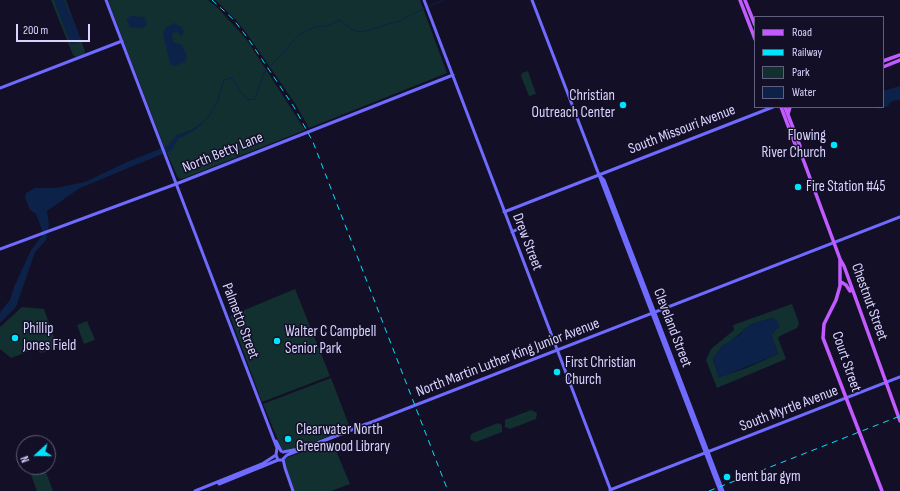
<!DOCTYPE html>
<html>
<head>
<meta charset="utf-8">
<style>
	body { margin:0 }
	#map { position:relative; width:900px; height:491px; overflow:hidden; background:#130f26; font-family:"Sofia Sans Condensed",sans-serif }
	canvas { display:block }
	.legend { position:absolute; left:754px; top:16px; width:130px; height:92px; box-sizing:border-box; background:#130f26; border:1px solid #625e7d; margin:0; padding:5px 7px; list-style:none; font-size:12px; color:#d9d4ff }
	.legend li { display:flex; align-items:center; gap:8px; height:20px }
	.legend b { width:20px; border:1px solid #625e7d }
	.north { position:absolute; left:16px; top:435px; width:40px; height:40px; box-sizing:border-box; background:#130f26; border:1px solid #625e7d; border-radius:50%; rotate:249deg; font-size:11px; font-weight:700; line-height:16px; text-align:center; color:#d9d4ff }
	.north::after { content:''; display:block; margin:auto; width:14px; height:18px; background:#00e5ff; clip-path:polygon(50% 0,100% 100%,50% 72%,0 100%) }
	.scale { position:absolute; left:16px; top:24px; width:74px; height:18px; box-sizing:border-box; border:2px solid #d9d4ff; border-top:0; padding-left:5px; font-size:12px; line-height:14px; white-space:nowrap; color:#d9d4ff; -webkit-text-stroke:3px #130f26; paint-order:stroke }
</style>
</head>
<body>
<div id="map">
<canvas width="900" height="491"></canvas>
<ul class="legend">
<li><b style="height:5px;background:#c25bff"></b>Road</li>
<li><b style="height:5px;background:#00e5ff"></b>Railway</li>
<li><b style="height:11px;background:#12302f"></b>Park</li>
<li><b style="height:11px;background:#0c2248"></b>Water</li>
</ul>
<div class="north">N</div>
<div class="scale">200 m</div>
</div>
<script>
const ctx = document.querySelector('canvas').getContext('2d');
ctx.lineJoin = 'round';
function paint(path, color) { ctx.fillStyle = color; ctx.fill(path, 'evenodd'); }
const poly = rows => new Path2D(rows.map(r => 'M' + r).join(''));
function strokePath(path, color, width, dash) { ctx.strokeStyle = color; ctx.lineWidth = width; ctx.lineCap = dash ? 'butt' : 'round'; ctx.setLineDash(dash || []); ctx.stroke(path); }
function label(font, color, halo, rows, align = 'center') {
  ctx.font = font + ' "Sofia Sans Condensed",sans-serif'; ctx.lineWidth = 3; ctx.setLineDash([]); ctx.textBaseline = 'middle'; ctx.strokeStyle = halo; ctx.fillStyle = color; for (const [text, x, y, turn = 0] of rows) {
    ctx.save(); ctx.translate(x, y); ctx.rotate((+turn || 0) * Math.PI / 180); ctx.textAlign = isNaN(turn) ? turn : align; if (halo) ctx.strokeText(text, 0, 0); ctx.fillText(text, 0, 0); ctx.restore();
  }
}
paint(poly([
	[51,0,66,0,85,51,84,54,76,57,73,55],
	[108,0,208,0,218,8,247,40,305,130,182,179,178,178,164,147],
	[215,0,420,0,447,73,309,128,296,105,247,34,236,20],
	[528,71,536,94,529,96,521,76,522,73],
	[295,289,330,376,262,402,230,316],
	[792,304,799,323,798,326,797,328,780,336,778,338,786,359,717,388,706,360,711,349,734,330,733,325],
	[773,318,779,326,771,335,778,354,744,369,719,377,713,360,722,346,728,343,752,324],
	[22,307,44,309,58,348,41,353,35,349,11,358,0,349,0,327],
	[87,321,95,340,84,344,77,325],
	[331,378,350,428,303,446,288,451,282,450,263,404],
	[531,410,537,413,536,419,510,429,505,427,505,420],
	[498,423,502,425,502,432,476,442,471,440,470,436,473,433],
	[332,441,350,484,331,491,294,491,284,461,286,458],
	[28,467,44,467,53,491,37,491]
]), '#12302f');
paint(poly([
	[54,0,64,0,78,31,80,42,71,45],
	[131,16,144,17,146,20,147,25,142,28,130,27,126,19],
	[174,23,182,27,184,32,181,37,178,32,172,33,173,42,182,45,187,56,185,62,174,66,170,63,163,34,165,28],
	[900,86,900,100,892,101,888,106,880,109,876,108,883,107,883,91],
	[207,119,195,130,178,139,172,150,80,188,47,211,49,225,46,240,35,252,16,307,0,323,0,312,10,300,14,287,31,250,42,236,42,230,36,214,30,210,25,198,26,193,35,188,56,188,85,182,127,162,167,146,177,135,191,130],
	[774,318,777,321,779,326,771,335,778,354,719,378,713,358,722,346,741,334,743,329,757,322]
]), '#0c2248');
strokePath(poly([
	[428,7,444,0],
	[207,119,217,103,224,80,232,78,240,91,248,100,255,99,264,73,299,35,306,31,315,27,327,26,340,20,353,30,362,32,399,21,425,8]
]), '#0c2248', 1);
strokePath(poly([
	[106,0,277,448,276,455,262,464,195,491],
	[424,0,611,491],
	[532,0,720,491],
	[0,88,122,41],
	[599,175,604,180,723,491],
	[504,212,773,107],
	[512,232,522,227],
	[0,249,176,184,453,75],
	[276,441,281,451],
	[283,452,304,448,366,424],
	[276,455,278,460,282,460,287,455,900,217],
	[283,459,285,468,293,491],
	[219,484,278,460],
	[610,490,900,377]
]), '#6f6bff', 3);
strokePath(poly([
	[740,0,755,39],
	[745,0,755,25],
	[883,61,900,55],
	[883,67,900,60],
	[781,107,796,147,800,151,840,259,840,286,836,300,824,324,823,338,882,491],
	[785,107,800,146,799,150],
	[788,114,790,107],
	[840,259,844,266,900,421],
	[841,282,846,285,850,291]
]), '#c25bff', 3.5);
strokePath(poly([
	[212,0,234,20,249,40,294,107,313,142,448,491],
	[709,491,900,416]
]), '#00e5ff', 1, [6, 5]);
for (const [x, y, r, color] of [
	[623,105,4,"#00e5ff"],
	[834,145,4,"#00e5ff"],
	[798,187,4,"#00e5ff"],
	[15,338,4,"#00e5ff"],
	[277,341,4,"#00e5ff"],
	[557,372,4,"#00e5ff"],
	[288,439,4,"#00e5ff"],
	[727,477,4,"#00e5ff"]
]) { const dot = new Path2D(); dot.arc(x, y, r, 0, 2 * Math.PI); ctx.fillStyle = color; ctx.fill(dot); strokePath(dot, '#130f26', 1.5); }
label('15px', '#d9d4ff', '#130f26', [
	["Christian",615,96,"right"],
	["Outreach Center",615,113,"right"],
	["Flowing",826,136,"right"],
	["River Church",826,153,"right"],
	["Fire Station #45",806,187],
	["Phillip",23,329],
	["Jones Field",23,346],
	["Walter C Campbell",285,332],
	["Senior Park",285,349],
	["First Christian",565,363],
	["Church",565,380],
	["Clearwater North",296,430],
	["Greenwood Library",296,447],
	["bent bar gym",735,477]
], 'left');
label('15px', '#d9d4ff', '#130f26', [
	["South Missouri Avenue",682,130,-21],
	["North Betty Lane",223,153,-22],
	["Drew Street",527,242,69],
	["Chestnut Street",869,302,70],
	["Palmetto Street",240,321,69],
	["Cleveland Street",672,328,69],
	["North Martin Luther King Junior Avenue",508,358,-21],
	["Court Street",846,362,71],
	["South Myrtle Avenue",789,409,-21]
]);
</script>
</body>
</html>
